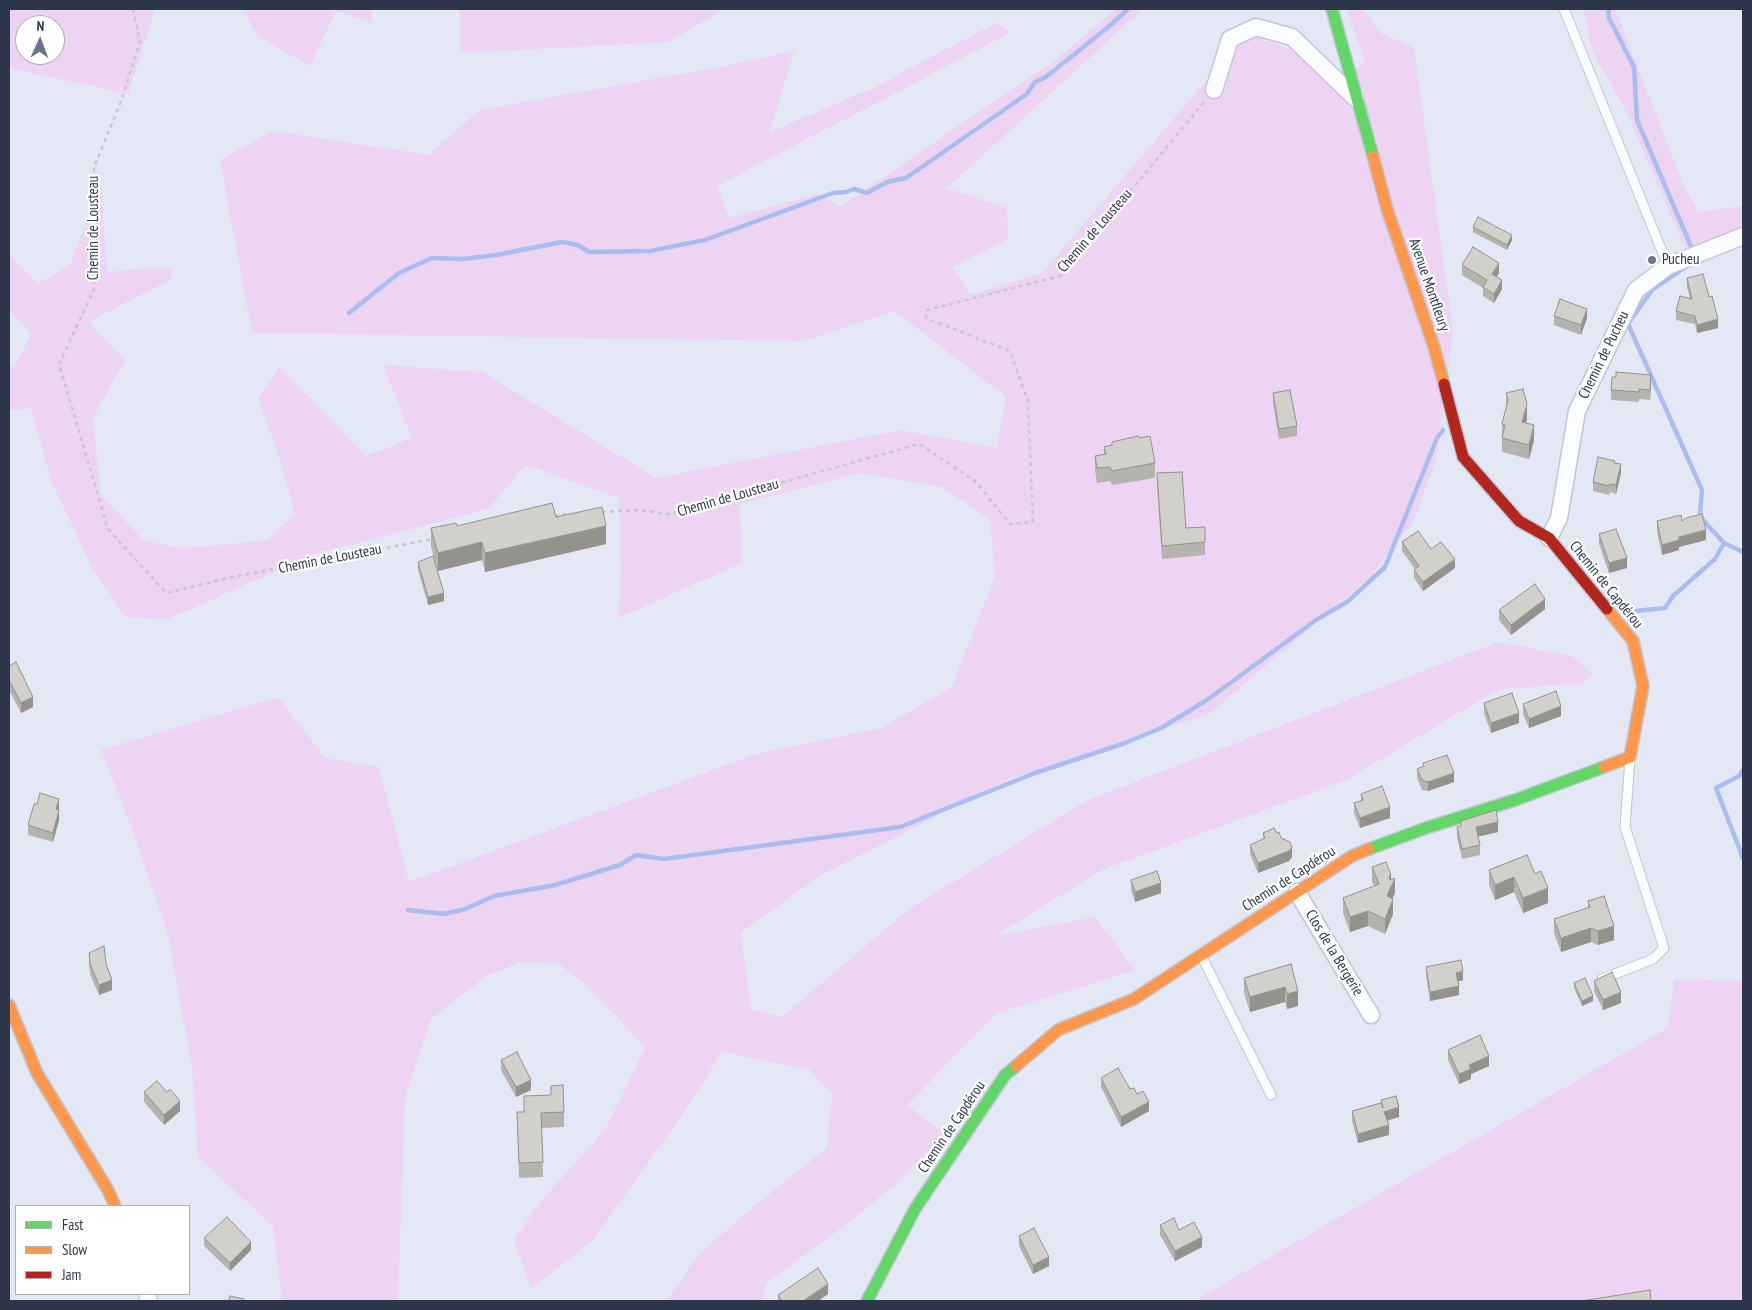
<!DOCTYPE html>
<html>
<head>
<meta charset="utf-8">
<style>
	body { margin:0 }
	#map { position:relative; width:1752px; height:1310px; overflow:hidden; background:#e3e8f4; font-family:"PT Sans Narrow",sans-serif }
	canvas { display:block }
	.frame { position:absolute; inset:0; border:10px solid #2e364b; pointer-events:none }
	.legend { position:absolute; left:15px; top:1205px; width:175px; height:90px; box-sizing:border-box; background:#fff; border:1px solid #abafb7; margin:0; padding:6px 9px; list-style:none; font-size:15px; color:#2e364b }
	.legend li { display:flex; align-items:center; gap:10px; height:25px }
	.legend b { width:25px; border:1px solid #abafb7 }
	.north { position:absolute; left:15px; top:15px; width:50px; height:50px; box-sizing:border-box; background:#fff; border:1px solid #abafb7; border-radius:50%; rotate:2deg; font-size:14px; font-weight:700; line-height:20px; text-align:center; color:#2e364b }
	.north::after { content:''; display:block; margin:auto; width:18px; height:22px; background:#6d7486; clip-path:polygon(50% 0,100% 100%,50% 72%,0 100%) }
</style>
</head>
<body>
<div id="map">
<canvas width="1752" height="1310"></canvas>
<div class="frame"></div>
<ul class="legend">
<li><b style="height:6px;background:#63d668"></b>Fast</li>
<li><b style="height:6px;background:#ff974d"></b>Slow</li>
<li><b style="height:6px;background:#b3261e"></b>Jam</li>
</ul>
<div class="north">N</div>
</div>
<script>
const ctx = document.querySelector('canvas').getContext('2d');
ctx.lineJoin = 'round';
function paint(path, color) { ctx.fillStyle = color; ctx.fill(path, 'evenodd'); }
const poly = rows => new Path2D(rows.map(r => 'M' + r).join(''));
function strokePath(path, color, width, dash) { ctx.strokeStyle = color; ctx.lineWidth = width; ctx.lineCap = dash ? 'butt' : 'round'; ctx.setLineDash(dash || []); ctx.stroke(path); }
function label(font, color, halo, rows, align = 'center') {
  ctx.font = font + ' "PT Sans Narrow",sans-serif'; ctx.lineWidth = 4.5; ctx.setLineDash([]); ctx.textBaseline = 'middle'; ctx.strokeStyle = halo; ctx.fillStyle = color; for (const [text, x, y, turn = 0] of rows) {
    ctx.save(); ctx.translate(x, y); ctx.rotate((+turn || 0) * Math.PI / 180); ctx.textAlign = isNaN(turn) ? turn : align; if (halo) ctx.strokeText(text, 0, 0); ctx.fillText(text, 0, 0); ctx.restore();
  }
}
paint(poly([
	[9,9,155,9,128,94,9,68],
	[25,25,55,25,55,55,25,55],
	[242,9,371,9,372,23,336,11,310,66,259,37],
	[459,9,724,9,668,42,461,53],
	[1116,9,1143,9,947,188,1007,208,1008,240,952,267,970,295,1042,273,1247,33,1323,62,1346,84,1365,61,1346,9,1363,9,1380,33,1414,47,1453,332,1436,459,1414,520,1369,578,1209,714,1009,779,821,875,741,932,751,1009,782,1017,909,909,1088,800,1498,642,1572,656,1594,675,1582,683,1497,690,1346,780,1102,870,995,936,1095,917,1135,970,995,1014,907,1105,945,1135,892,1187,847,1224,767,1282,761,1301,667,1301,697,1256,758,1203,827,1148,832,1094,810,1070,722,1052,682,1115,593,1240,531,1289,514,1241,540,1202,605,1130,645,1048,619,1019,586,985,559,964,519,962,485,977,431,1019,405,1097,398,1301,282,1301,273,1226,198,1157,192,1068,167,930,124,807,101,750,278,697,325,758,379,767,409,882,759,753,882,728,952,687,995,576,990,519,942,487,859,473,740,504,742,563,618,618,621,575,619,498,526,465,488,509,315,554,168,619,126,617,91,566,51,480,31,408,9,411,9,365,14,368,32,333,9,311,9,254,37,284,70,265,101,186,107,272,171,267,171,279,88,322,125,360,93,418,101,495,144,541,182,548,266,541,295,513,276,448,258,398,280,367,366,456,412,438,383,365,482,372,656,478,901,430,997,448,1006,397,895,311,803,341,252,333,220,160,273,131,428,155,480,110,720,67,794,51,770,132,871,89,998,22,1010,33,717,186,729,218,818,194,841,206,1054,61],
	[1584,9,1615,9,1684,186,1698,212,1743,206,1743,226,1697,248,1685,248,1627,113,1593,52],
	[1674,979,1743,981,1743,1301,1194,1301,1668,1028]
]), '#edd4f3');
strokePath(poly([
	[1608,9,1609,18,1634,67,1637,120,1693,251],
	[1687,266,1652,290,1628,324,1702,490,1700,514,1703,520,1724,543,1743,552],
	[349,313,399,273,432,258,463,259,496,255,562,242,578,245,589,252,650,251,705,240,833,193,846,192,854,189,867,193,887,182,906,178,1027,94,1035,82,1046,77,1112,24,1128,9],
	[1625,612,1665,608,1673,596,1715,559,1724,543],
	[1743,770,1739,776,1716,788,1743,858],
	[408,910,444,914,465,909,494,896,555,885,620,865,636,855,664,859,900,827,1035,773,1125,743,1161,728,1207,700,1316,620,1347,602,1385,567,1437,438,1443,430]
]), '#aabdf2', 4.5);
const lane = poly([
	[1564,9,1668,266],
	[1201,955,1271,1095],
	[1602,979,1653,959,1664,948,1625,827,1630,758]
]);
const street = poly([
	[1214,90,1230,39,1256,27,1292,37,1355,98],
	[1549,538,1559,518,1577,411,1636,290,1668,266,1743,236],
	[1297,892,1371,1015],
	[147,1294,149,1301]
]);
const fast = poly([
	[1332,9,1373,156],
	[1369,849,1426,828,1515,800,1604,767],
	[867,1301,915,1209,1005,1075,1016,1066]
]);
const slow = poly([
	[1373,156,1387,209,1434,347,1444,384],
	[1604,767,1630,757,1643,686,1633,641,1607,609],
	[9,1005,37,1073,108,1190,115,1206],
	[1016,1066,1058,1030,1134,999,1352,856,1369,849]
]);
const jam = poly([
	[1444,384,1463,457,1519,521,1549,538,1607,609]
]);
strokePath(lane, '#c0c6d6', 11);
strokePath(street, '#c0c6d6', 19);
strokePath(fast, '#c0c6d6', 14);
strokePath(slow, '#c0c6d6', 14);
strokePath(jam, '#c0c6d6', 14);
strokePath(poly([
	[133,9,140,42,119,107,94,167,94,290,59,364,108,529,166,593,237,576,433,539],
	[602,512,638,510,669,514,919,444,975,481,1010,524,1033,522,1028,402,1010,351,926,318,927,310,1060,276,1205,101],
	[554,516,579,513]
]), '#c7c9cf', 2.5, [4, 4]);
strokePath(lane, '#fbfcfd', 9);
strokePath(street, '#fbfcfd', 16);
strokePath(fast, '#63d668', 11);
strokePath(slow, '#ff974d', 11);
strokePath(jam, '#b3261e', 11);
paint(poly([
	[1473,227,1512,240,1507,250,1473,232],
	[1462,265,1499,273,1497,276,1502,289,1494,303,1483,296,1483,288,1462,275],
	[1687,278,1709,297,1718,328,1697,333,1695,324,1676,320,1676,311,1690,298,1687,287],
	[1554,316,1587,318,1581,335,1554,325],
	[1616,377,1651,385,1650,400,1639,399,1639,402,1611,400,1611,390],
	[1273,393,1297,426,1297,436,1279,439,1273,403],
	[1506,393,1527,419,1526,423,1534,440,1529,459,1502,452,1502,424,1506,407],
	[1104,447,1155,463,1155,478,1112,485,1110,481,1097,483,1095,470,1095,456,1104,454],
	[1615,463,1621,473,1616,494,1610,492,1609,495,1593,491,1593,482],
	[1157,473,1186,528,1205,542,1205,555,1162,559,1157,486],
	[556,517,606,544,485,572,482,560,438,571,431,546,431,528],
	[1657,521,1682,521,1706,540,1679,547,1679,550,1662,555,1657,531],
	[1599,534,1627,568,1609,573,1599,544],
	[1402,542,1431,549,1455,568,1423,591,1414,578,1414,570,1415,569,1402,551],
	[418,562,444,601,428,605,418,570],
	[1545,609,1511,635,1499,620,1499,610],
	[9,666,33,707,21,713,9,690],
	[1484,703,1519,723,1491,733,1484,713],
	[1523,704,1561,716,1529,728,1523,714],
	[1423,763,1454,782,1428,791,1422,790,1417,778,1417,769,1423,766],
	[1361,794,1390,818,1360,828,1354,813,1354,803,1361,801],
	[59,808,59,820,53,842,28,835,28,825],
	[1461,821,1498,832,1478,837,1480,845,1480,855,1462,859,1457,837,1457,827,1461,826],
	[1263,833,1292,857,1289,861,1258,873,1250,854,1250,845,1263,839],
	[1372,867,1391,880,1395,893,1392,899,1393,914,1385,934,1368,926,1350,932,1343,913,1343,898,1374,886,1372,882],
	[1489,870,1535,874,1548,903,1523,913,1514,892,1495,900,1489,885],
	[1131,880,1161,893,1135,902,1131,890],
	[1588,901,1614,940,1598,945,1591,942,1561,952,1554,933,1554,919,1588,908],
	[89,953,106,964,112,990,99,995,90,974,89,963],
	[1291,964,1298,1006,1287,1009,1285,1002,1250,1012,1244,993,1244,978],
	[1426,967,1463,980,1457,981,1459,995,1430,1001,1426,976],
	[1594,981,1621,1003,1603,1010,1594,991],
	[1574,983,1593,1001,1582,1006,1574,988],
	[1448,1050,1489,1066,1471,1074,1471,1079,1459,1084,1448,1060],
	[501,1060,531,1090,516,1097,501,1070],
	[1101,1078,1130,1089,1137,1094,1149,1111,1121,1127,1101,1087],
	[144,1092,167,1092,180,1111,164,1125,144,1102],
	[1381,1100,1399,1117,1387,1121,1389,1135,1358,1143,1352,1121,1352,1111,1381,1103],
	[517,1112,564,1112,564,1127,542,1128,543,1177,519,1178],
	[1160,1225,1179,1230,1202,1247,1175,1261,1160,1235],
	[1019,1236,1049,1266,1033,1274,1019,1246],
	[204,1238,251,1250,230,1271,204,1246],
	[828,1294,818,1301,778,1301,778,1295]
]), '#b5b3ae');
paint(poly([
	[1512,235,1512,240,1507,250,1507,245],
	[1499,263,1499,273,1492,284,1492,274],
	[1502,280,1502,289,1494,303,1494,294],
	[1587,309,1587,318,1581,335,1581,325],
	[1718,319,1718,328,1697,333,1697,325],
	[1651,375,1651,385,1650,400,1650,390],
	[1527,404,1527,419,1522,437,1522,422],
	[1534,425,1534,440,1529,459,1529,445],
	[1621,464,1621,473,1616,494,1616,485],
	[606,526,606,544,485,572,485,553],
	[1706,530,1706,540,1679,547,1679,550,1662,555,1662,545,1679,537],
	[482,542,482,560,438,571,438,553],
	[1627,558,1627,568,1609,573,1609,563],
	[1455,559,1455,568,1423,591,1423,582],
	[444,593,444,601,428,605,428,597],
	[1545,599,1545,609,1511,635,1511,625],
	[33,697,33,707,21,713,21,703],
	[1561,706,1561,716,1529,728,1529,719],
	[1519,713,1519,723,1491,733,1491,723],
	[1454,773,1454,782,1428,791,1428,782],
	[59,799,59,808,56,819,56,809],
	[1390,807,1390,818,1360,828,1360,818],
	[59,810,59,820,53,842,53,833],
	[1498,822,1498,832,1476,837,1476,827],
	[1292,847,1292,857,1289,861,1258,873,1258,863],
	[1391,875,1391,886,1395,878,1395,893,1387,911,1387,896,1389,876],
	[1514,877,1514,892,1495,900,1495,885],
	[1161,883,1161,893,1135,902,1135,892],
	[1548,888,1548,903,1523,913,1523,898],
	[1393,899,1393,914,1385,934,1385,919],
	[1368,911,1368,926,1350,932,1350,917],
	[1614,926,1614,940,1598,945,1598,931],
	[1591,928,1591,942,1561,952,1561,938],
	[1463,971,1463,980,1456,982,1456,973],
	[112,980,112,990,99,995,99,985],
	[1459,986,1459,995,1430,1001,1430,992],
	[1285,987,1285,1002,1250,1012,1250,997],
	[1298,991,1298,1006,1287,1009,1287,994],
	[1621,992,1621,1003,1603,1010,1603,1000],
	[1593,996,1593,1001,1582,1006,1582,1001],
	[1489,1056,1489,1066,1471,1074,1471,1079,1459,1084,1459,1074,1469,1065],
	[531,1080,531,1090,516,1097,516,1087],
	[180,1101,180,1111,164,1125,164,1115],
	[1149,1102,1149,1111,1121,1127,1121,1117],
	[1399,1107,1399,1117,1384,1121,1384,1112],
	[1389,1125,1389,1135,1358,1143,1358,1134],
	[1202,1237,1202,1247,1175,1261,1175,1251],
	[251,1242,251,1250,230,1271,230,1263],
	[1049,1257,1049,1266,1033,1274,1033,1265],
	[828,1284,828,1294,818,1301,803,1301]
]), '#93928d');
const building = poly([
	[1478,217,1512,235,1507,245,1473,227,1478,217],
	[1473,247,1499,263,1492,274,1502,280,1494,294,1483,287,1487,280,1462,265,1473,247],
	[1703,274,1709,297,1712,296,1718,319,1697,325,1695,316,1676,311,1680,296,1692,299,1687,278,1703,274],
	[1560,299,1587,309,1581,325,1554,316,1560,299],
	[1616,372,1651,375,1650,390,1639,389,1639,392,1611,390,1612,377,1616,377,1616,372],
	[1523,389,1527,404,1522,422,1534,425,1529,445,1502,438,1505,425,1502,424,1508,400,1506,393,1523,389],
	[1290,390,1297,426,1279,429,1273,393,1290,390],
	[1138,436,1139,438,1150,436,1155,463,1112,471,1110,467,1097,468,1095,456,1106,454,1104,447,1112,445,1112,442,1138,436],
	[1598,457,1615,461,1614,463,1621,464,1616,485,1610,484,1609,486,1593,482,1598,457],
	[1182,472,1186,528,1205,527,1205,542,1162,546,1157,473,1182,472],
	[552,503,556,517,602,507,606,526,485,553,482,542,438,553,431,528,456,523,457,526,552,503],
	[1702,514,1706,530,1679,537,1679,540,1662,545,1657,521,1681,515,1682,521,1686,518,1702,514],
	[1616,529,1627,558,1609,563,1599,534,1616,529],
	[1418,531,1431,549,1441,542,1455,559,1423,582,1414,570,1419,566,1402,542,1418,531],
	[433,556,444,593,428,597,418,562,433,556],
	[1535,584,1545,599,1511,625,1499,610,1535,584],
	[16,662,33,697,21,703,9,680,9,666,16,662],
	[1556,691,1561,706,1529,719,1523,704,1556,691],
	[1512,693,1519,713,1491,723,1484,703,1512,693],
	[1447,755,1454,773,1428,782,1422,780,1417,769,1424,766,1423,763,1447,755],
	[1382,786,1390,807,1360,818,1354,803,1363,800,1361,794,1382,786],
	[40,793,59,799,56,809,59,810,53,833,28,825,34,804,37,804,40,793],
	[1496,810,1498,822,1476,827,1480,845,1462,849,1457,827,1461,826,1461,821,1496,810],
	[1274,828,1277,833,1279,832,1281,838,1290,842,1292,847,1289,851,1258,863,1250,845,1265,838,1263,833,1274,828],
	[1527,855,1535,874,1541,871,1548,888,1523,898,1514,877,1495,885,1489,870,1527,855],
	[1386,862,1391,875,1389,876,1390,880,1395,878,1387,896,1393,899,1385,919,1368,911,1350,917,1343,898,1379,884,1372,867,1386,862],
	[1157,871,1161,883,1135,892,1131,880,1157,871],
	[1604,896,1614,926,1598,931,1591,928,1561,938,1554,919,1590,907,1588,901,1604,896],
	[104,946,106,964,112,980,99,985,90,964,89,953,104,946],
	[1461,960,1463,971,1456,973,1459,986,1430,992,1426,967,1461,960],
	[1291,964,1298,991,1287,994,1285,987,1250,997,1244,978,1291,964],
	[1612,972,1621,992,1603,1000,1594,981,1612,972],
	[1585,978,1593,996,1582,1001,1574,983,1585,978],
	[1480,1035,1489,1056,1469,1065,1471,1069,1459,1074,1448,1050,1480,1035],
	[517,1052,531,1080,516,1087,501,1060,517,1052],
	[1118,1068,1130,1089,1134,1088,1137,1094,1143,1091,1149,1102,1121,1117,1101,1078,1118,1068],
	[157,1081,167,1092,170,1089,180,1101,164,1115,144,1092,157,1081],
	[563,1085,564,1112,541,1113,543,1162,519,1163,517,1112,524,1112,524,1096,551,1095,551,1086,563,1085],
	[1396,1096,1399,1107,1384,1112,1389,1125,1358,1134,1352,1111,1381,1103,1383,1108,1381,1100,1396,1096],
	[227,1217,251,1242,230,1263,204,1238,227,1217],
	[1174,1218,1179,1230,1194,1222,1202,1237,1175,1251,1160,1225,1174,1218],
	[1034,1228,1049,1257,1033,1265,1019,1236,1034,1228],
	[818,1268,828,1284,803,1301,782,1301,778,1295,818,1268],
	[1650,1290,1651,1301,1582,1301,1650,1290],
	[230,1296,244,1299,244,1301,229,1301,230,1296]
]);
paint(building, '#d2d0ca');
strokePath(building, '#93928d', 1);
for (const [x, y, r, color] of [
	[1652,260,5,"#6d7486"]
]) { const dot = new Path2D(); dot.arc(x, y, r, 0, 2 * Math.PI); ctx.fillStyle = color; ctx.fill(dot); strokePath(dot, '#fff', 2); }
label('15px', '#2e364b', '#fff', [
	["Chemin de Lousteau",94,228,-90],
	["Chemin de Lousteau",1095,231,-49],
	["Avenue Montfleury",1429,285,71],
	["Chemin de Pucheu",1604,355,-64],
	["Chemin de Lousteau",728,498,-16],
	["Chemin de Lousteau",330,559,-11],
	["Chemin de Capdérou",1606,585,51],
	["Chemin de Capdérou",1289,879,-33],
	["Clos de la Bergerie",1334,953,59],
	["Chemin de Capdérou",952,1127,-56]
]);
label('15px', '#2e364b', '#fff', [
	["Pucheu",1662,260]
], 'left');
</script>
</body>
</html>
